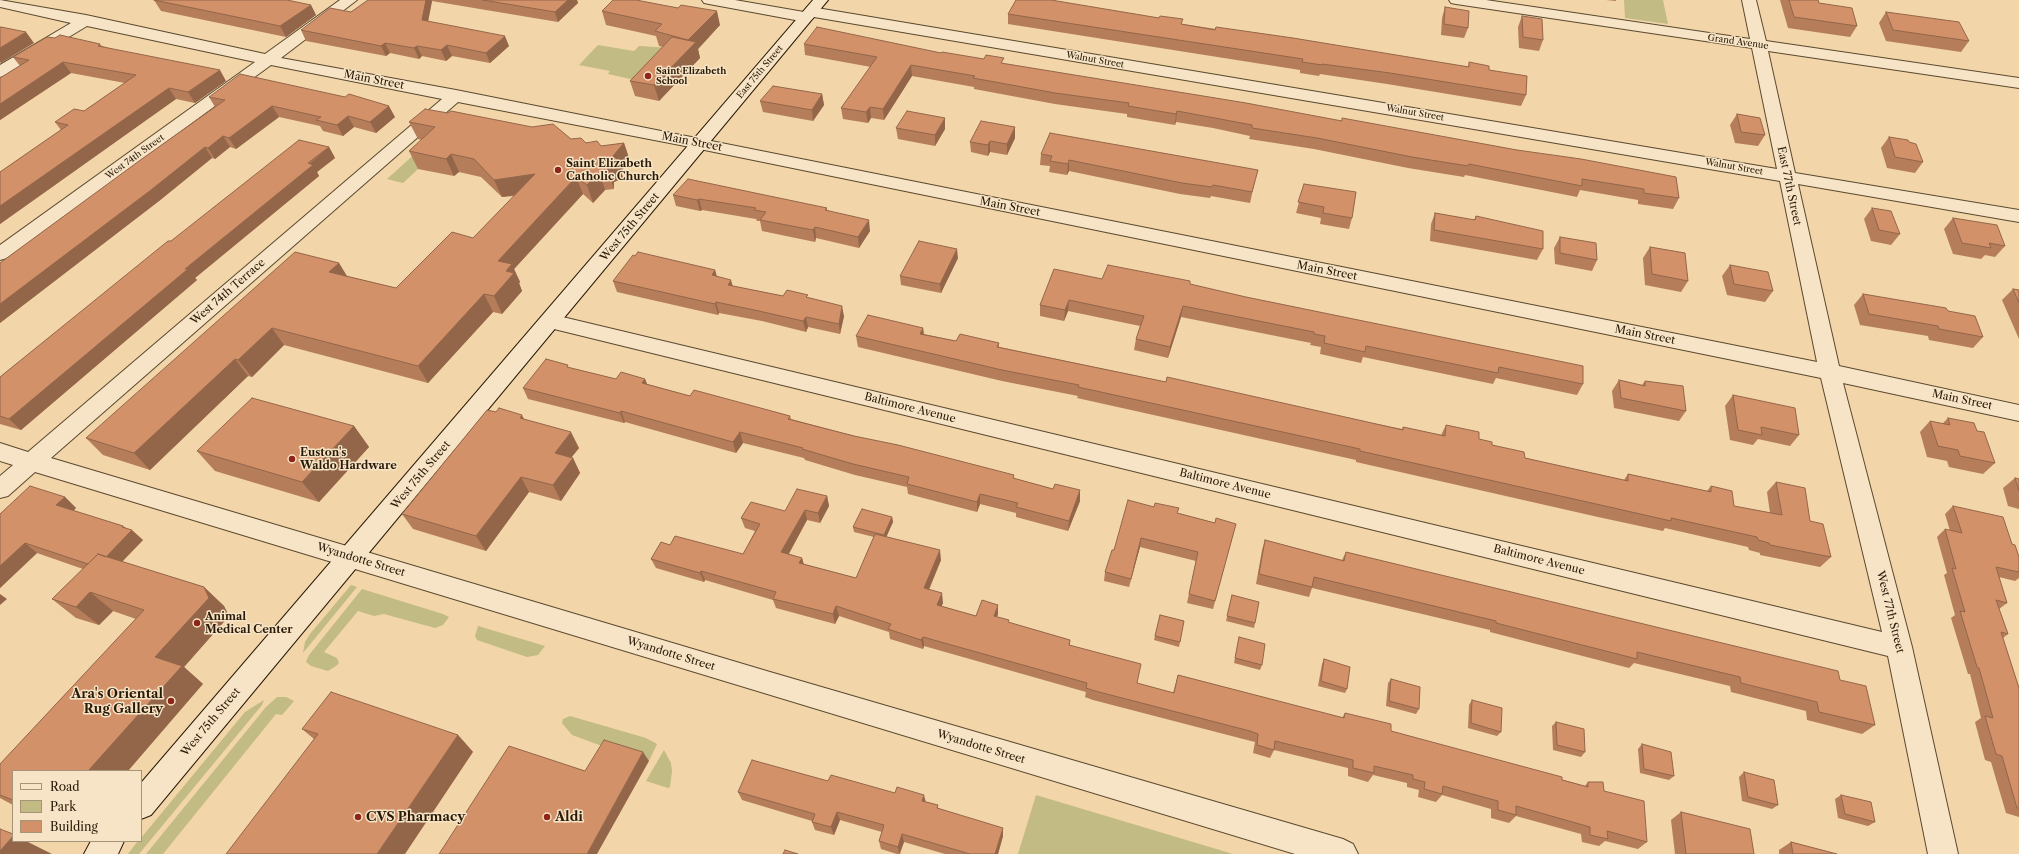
<!DOCTYPE html>
<html>
<head>
<meta charset="utf-8">
<style>
	body { margin:0 }
	#map { position:relative; width:2019px; height:854px; overflow:hidden; background:#f2d5a8; font-family:"Libre Caslon Text",serif }
	canvas { display:block }
	.legend { position:absolute; left:12px; top:770px; width:130px; height:72px; box-sizing:border-box; background:#f7e4c6; border:1px solid #a5937a; margin:0; padding:5px 7px; list-style:none; font-size:12px; color:#291a07 }
	.legend li { display:flex; align-items:center; gap:8px; height:20px }
	.legend b { width:20px; border:1px solid #a5937a }
</style>
</head>
<body>
<div id="map">
<canvas width="2019" height="854"></canvas>
<ul class="legend">
<li><b style="height:5px;background:#f7e4c6"></b>Road</li>
<li><b style="height:11px;background:#c2bb83"></b>Park</li>
<li><b style="height:11px;background:#d29169"></b>Building</li>
</ul>
</div>
<script>
const ctx = document.querySelector('canvas').getContext('2d');
ctx.lineJoin = 'round';
function paint(path, color) { ctx.fillStyle = color; ctx.fill(path, 'evenodd'); }
const poly = rows => new Path2D(rows.map(r => 'M' + r).join(''));
function strokePath(path, color, width, dash) { ctx.strokeStyle = color; ctx.lineWidth = width; ctx.lineCap = dash ? 'butt' : 'round'; ctx.setLineDash(dash || []); ctx.stroke(path); }
function label(font, color, halo, rows, align = 'center') {
  ctx.font = font + ' "Libre Caslon Text",serif'; ctx.lineWidth = 3; ctx.setLineDash([]); ctx.textBaseline = 'middle'; ctx.strokeStyle = halo; ctx.fillStyle = color; for (const [text, x, y, turn = 0] of rows) {
    ctx.save(); ctx.translate(x, y); ctx.rotate((+turn || 0) * Math.PI / 180); ctx.textAlign = isNaN(turn) ? turn : align; if (halo) ctx.strokeText(text, 0, 0); ctx.fillText(text, 0, 0); ctx.restore();
  }
}
paint(poly([
	[1624,0,1663,0,1668,24,1625,18],
	[598,45,634,51,639,46,671,48,648,83,608,74,610,71,579,65],
	[428,142,444,145,403,183,387,179],
	[351,585,357,587,303,653,305,642,310,634],
	[362,589,443,614,449,617,443,625,435,628,384,614,374,616,358,611,324,652,337,658,339,663,336,666,328,671,311,666,306,662,309,655],
	[478,626,545,646,538,655,527,657,477,640,475,636],
	[277,697,286,697,294,701,282,715,276,714,163,854,146,854,266,707],
	[264,700,262,705,139,854,128,854,138,841,141,841,141,838,245,712],
	[570,716,646,738,657,744,649,761,610,749,572,735,562,723,563,719],
	[664,750,671,763,672,771,670,787,668,788,646,781],
	[1036,795,1233,854,1018,854]
]), '#c2bb83');
const minor = poly([
	[0,0,86,15,265,54,340,0,357,0,281,58,456,90,1817,362,1780,181,814,17,811,20,806,22,709,4,704,3,702,0,735,0,804,12,806,9,811,7,1777,169,1752,48,1456,4,1451,3,1449,0,1486,0,1750,39,1742,0,1756,0,1766,41,2019,78,2019,88,1768,51,1795,173,2019,210,2019,222,1798,184,1839,366,2019,405,2019,421,1843,383,1912,647,1958,854,1928,854,1888,656,550,328,543,326,540,321,543,316,550,314,1882,632,1821,378,680,145,458,102,51,458,770,672,1343,839,1353,844,1358,854,1295,854,35,472,8,496,0,498,0,476,13,465,0,461,0,443,28,452,442,99,271,65,7,258,0,260,0,245,255,62,87,26,6,75,0,77,0,65,71,23,0,7,0,0]
]);
const secondary = poly([
	[813,0,828,0,151,815,141,819,141,783,813,0],
	[91,841,124,841,118,854,84,854,91,841]
]);
strokePath(minor, '#5b492f', 2);
strokePath(secondary, '#291a07', 2);
paint(minor, '#f7e4c6');
paint(secondary, '#f7e4c6');
paint(poly([
	[154,0,311,5,316,15,286,37,161,11],
	[368,0,577,0,578,3,558,22,432,1,428,22,509,46,490,63,452,56,446,61,422,56,419,59,390,53,386,56,306,41,301,30,351,12],
	[1606,0,1616,0,1616,1],
	[1780,0,1818,0,1819,3,1857,26,1850,37,1788,28],
	[1445,7,1468,28,1464,38,1441,35,1442,18],
	[602,11,720,25,698,49,700,58,659,101,635,96,630,81,663,47,659,46,656,36,606,25],
	[1886,12,1969,41,1961,52,1886,41,1879,23],
	[1008,14,1183,24,1468,67,1469,62,1489,70,1526,95,1521,106,1387,84,1320,74,1319,76,1300,73,1300,70,1008,24],
	[1522,16,1543,40,1539,51,1519,48,1518,27],
	[55,38,100,44,102,46,226,81,195,103,176,99,0,224,0,172,61,130,55,122,84,111,125,83,71,73,0,120,0,78,20,66,13,57],
	[804,44,941,53,1341,121,1517,150,1679,198,1673,209,1638,204,1638,200,1580,190,1577,197,1465,175,1464,177,1408,168,1314,149,1249,139,1250,136,1213,128,1176,122,1175,125,1127,117,1127,114,1055,104,974,89,974,87,912,76,884,120,871,118,868,123,843,119,841,108,871,67,805,55],
	[822,94,824,105,813,121,763,112,760,101],
	[209,97,395,117,376,133,354,127,343,136,323,131,320,126,279,117,236,149,230,147,215,159,212,158,159,201,0,323,0,263,215,107],
	[1737,114,1765,135,1758,146,1735,143,1730,125],
	[409,122,571,139,601,146,624,143,630,161,621,171,623,178,614,182,614,189,605,190,593,203,583,194,514,269,520,282,519,283,522,291,502,314,493,312,428,383,284,345,252,377,248,376,150,470,103,455,86,438,339,263,347,276,396,288,473,238,514,196,502,197,481,177,459,172,454,176,418,169,409,151,422,140,418,139],
	[896,128,945,129,935,146,898,139],
	[1889,137,1909,142,1923,162,1915,173,1887,168,1881,148],
	[1015,138,1007,155,990,152,988,156,971,152,970,142],
	[329,147,335,158,317,172,319,176,195,278,197,280,21,430,0,424,0,377,171,241],
	[1041,154,1255,181,1250,203,1211,196,1210,198,1180,194,1069,171,1067,175,1049,172,1050,166,1040,165],
	[1304,184,1352,218,1349,229,1320,224,1321,218,1296,213],
	[673,195,827,208,827,211,870,231,859,248,816,238,815,242,762,231,760,221,757,221,756,219,702,210,700,211,676,206],
	[1872,208,1900,234,1891,245,1871,241,1864,219],
	[1435,213,1474,220,1476,216,1543,249,1537,260,1430,241,1431,224],
	[1953,218,2005,246,1995,257,1985,255,1981,259,1953,254,1944,229],
	[1560,237,1597,260,1592,271,1555,264,1554,248],
	[1650,247,1688,281,1681,292,1645,285,1643,258],
	[958,258,941,293,901,285,900,276],
	[1730,265,1773,291,1765,302,1727,295,1722,276],
	[715,270,717,277,733,286,783,296,809,298,844,316,840,334,808,327,806,332,762,321,719,313,718,315,617,292,613,281],
	[1102,279,1190,284,1583,384,1577,395,1496,378,1493,384,1363,357,1361,363,1320,354,1321,347,1310,345,1311,343,1181,317,1168,358,1134,350,1136,339,1140,326,1068,311,1064,321,1040,316,1040,305],
	[2013,289,2019,290,2019,339,2002,300],
	[1863,294,1948,311,1983,337,1973,348,1929,340,1928,336,1860,325,1854,305],
	[923,328,924,334,956,341,999,343,999,347,1166,382,1402,429,1403,427,1441,435,1446,425,1492,445,1525,458,1624,480,1628,474,1707,491,1711,486,1734,506,1770,513,1767,492,1776,482,1810,521,1831,557,1820,567,1760,555,1760,553,1749,550,1748,547,1665,528,1663,531,1598,517,1356,462,1356,460,1077,398,1078,396,1002,381,858,347,856,336],
	[570,368,616,379,645,379,647,384,690,396,790,416,791,419,1053,489,1080,490,1080,501,1068,531,1016,517,1016,513,980,504,977,512,908,494,907,487,855,475,805,460,804,458,743,443,736,453,625,422,624,423,528,399,523,388],
	[1619,380,1642,385,1645,381,1686,411,1679,421,1614,408,1612,391],
	[1733,395,1799,435,1790,446,1758,439,1753,445,1730,440,1725,406],
	[1948,418,1977,431,1995,463,1983,474,1949,467,1947,461,1927,457,1920,432,1930,421,1942,424],
	[524,420,579,448,571,458,573,458,580,473,561,501,529,492,486,551,413,529,402,514],
	[354,426,369,447,319,502,215,471,197,451],
	[2015,478,2019,479,2019,509,2008,506,2003,488],
	[827,496,829,506,820,523,807,520,789,554,802,558,804,564,856,578,874,537,854,532,853,527,892,517,893,522,886,537,941,560,929,590,943,603,941,606,976,616,998,614,997,617,1009,623,1070,640,1070,645,1137,683,1173,693,1178,675,1342,718,1345,713,1391,731,1585,786,1588,782,1604,791,1647,842,1638,849,1605,841,1599,846,1582,842,1581,834,1516,816,1509,823,1491,818,1491,809,1442,795,1436,802,1418,797,1419,790,1407,787,1407,783,1373,775,1368,782,1348,776,1348,768,1274,750,1270,758,1253,753,1255,742,1247,740,1093,700,1085,697,1086,692,924,646,923,649,890,639,889,632,839,616,835,624,776,608,773,600,705,580,704,582,656,568,651,559,670,545,743,554,755,531,745,528,741,518,785,511],
	[65,497,76,508,73,511,123,526,143,540,122,562,204,587,224,606,229,616,184,667,203,684,13,771,13,805,0,798,0,764,136,619,113,611,99,625,76,618,52,599,83,569,37,553,0,588,0,514],
	[1953,506,2012,544,2019,557,2019,578,2015,581,1999,577,2007,603,1999,609,2008,634,2003,638,2019,688,2019,817,2006,813,1991,762,1985,760,1975,722,1981,718,1970,674,1968,674,1951,618,1955,615,1944,575,1947,573,1937,537,1945,529,1950,531,1945,514],
	[1178,513,1215,523,1236,524,1213,609,1187,603,1196,561,1140,547,1129,587,1104,581,1105,572,1114,550],
	[1265,540,1342,560,1346,552,1840,680,1875,725,1862,734,1807,720,1806,711,1731,692,1730,686,1634,663,1629,668,1490,632,1490,630,1312,588,1309,597,1256,584,1262,550],
	[1232,595,1255,623,1254,628,1226,621],
	[1160,615,1184,621,1179,647,1154,640],
	[1239,637,1262,665,1260,670,1234,663],
	[1324,659,1347,689,1345,693,1318,686,1322,664],
	[1391,679,1419,709,1416,714,1386,706,1388,683],
	[1472,700,1501,732,1497,736,1468,728,1469,705],
	[1556,722,1585,752,1581,757,1553,750,1552,726],
	[302,729,458,735,473,752,314,739],
	[1642,744,1674,776,1669,780,1640,773,1638,749],
	[1744,772,1778,805,1772,809,1742,801,1739,777],
	[828,781,895,793,938,805,938,808,1003,836,998,854,945,854,904,842,900,854,897,854,881,849,879,841,882,832,840,820,834,835,815,830,812,822,812,821,742,800,738,792],
	[1841,795,1875,822,1868,826,1838,818,1835,799],
	[1681,812,1754,854,1675,854,1671,820],
	[1791,842,1837,854,1779,854,1779,850]
]), '#b57d5a');
paint(poly([
	[426,0,431,0,432,1,426,31,422,20],
	[568,0,577,0,578,3,558,22,555,12],
	[311,5,316,15,286,37,280,26],
	[717,11,720,25,698,49,700,58,659,101,654,85,688,40],
	[26,32,34,43,1,63,0,62,0,48],
	[505,36,509,46,490,63,486,53],
	[385,43,390,53,386,56,381,46],
	[447,45,452,56,446,61,441,50],
	[417,46,422,56,419,59,414,48],
	[63,62,71,73,0,120,0,104],
	[911,65,912,76,884,120,883,109],
	[220,70,226,81,195,103,188,92],
	[169,88,176,99,0,224,0,206],
	[822,94,824,105,813,121,812,110],
	[272,106,279,117,236,149,229,138],
	[389,106,395,117,376,133,370,122],
	[870,107,871,118,868,123,866,112],
	[1177,111,1176,122,1175,125,1176,114],
	[348,116,354,127,343,136,337,125],
	[945,118,945,129,935,146,935,135],
	[1015,127,1015,138,1007,155,1007,144],
	[223,136,230,147,215,159,208,148],
	[990,141,990,152,988,156,988,145],
	[624,143,630,161,621,171,623,178,614,182,614,189,608,171,608,165,613,156],
	[205,147,212,158,159,201,0,323,0,304],
	[329,147,335,158,317,172,319,176,195,278,197,280,21,430,9,419],
	[451,154,459,172,454,176,446,159],
	[1069,160,1069,171,1067,175,1068,164],
	[599,172,605,190,593,203,587,185],
	[535,174,542,191,502,197,494,180],
	[576,177,583,194,514,269,520,282,519,283,522,291,502,314,494,296,498,261],
	[699,199,702,210,700,211,697,200],
	[869,220,870,231,859,248,858,237],
	[815,227,816,238,815,242,813,230],
	[957,249,958,258,941,293,940,284],
	[339,263,349,280,329,272],
	[715,270,718,281,712,275],
	[731,280,734,291,728,285],
	[484,294,493,312,428,383,418,366],
	[1069,300,1068,311,1064,321,1065,310],
	[716,302,719,313,718,315,715,304],
	[842,306,844,316,840,334,839,324],
	[1183,306,1181,317,1168,358,1170,347],
	[806,317,808,327,806,332,803,321],
	[272,328,284,345,252,377,238,360],
	[923,328,924,338,920,334],
	[235,359,248,376,150,470,134,453],
	[645,379,649,389,642,383],
	[621,411,625,422,624,423,620,413],
	[522,415,530,431,520,418],
	[354,426,369,447,319,502,302,482],
	[571,432,579,448,562,469,555,453],
	[740,432,743,443,736,453,733,442],
	[573,458,580,473,561,501,553,485],
	[521,477,529,492,486,551,476,536],
	[1080,490,1080,501,1068,531,1069,521],
	[980,494,980,504,977,512,977,502],
	[827,496,829,506,820,523,818,513],
	[65,497,76,508,67,516,56,505],
	[805,510,807,520,784,562,781,552],
	[892,517,893,522,885,540,884,535],
	[123,526,130,532,132,530,143,540,107,577,96,567],
	[1141,538,1140,547,1129,587,1131,579],
	[25,543,37,553,0,588,0,566],
	[940,550,941,560,925,598,924,588],
	[802,558,804,567,799,563],
	[701,571,705,580,704,582,700,573],
	[204,587,224,606,229,616,184,667,203,684,128,771,88,771,155,657],
	[90,592,113,611,99,625,76,607],
	[942,593,943,603,938,615,937,605],
	[0,594,7,599,0,605],
	[998,605,998,614,994,625,994,616],
	[836,606,839,616,835,624,833,614],
	[923,637,924,646,923,649,921,640],
	[458,735,473,752,405,854,377,854],
	[643,752,649,761,597,854,587,854],
	[924,795,926,803,922,801],
	[837,812,840,820,834,835,831,827],
	[1003,828,1003,836,998,854,995,854],
	[902,834,904,842,899,854,898,847],
	[13,836,13,841,26,841,52,854,0,854,0,851]
]), '#93664a');
const building = poly([
	[154,0,287,0,311,5,280,26,154,0],
	[368,0,426,0,422,20,505,36,486,53,447,45,441,50,417,46,414,48,385,43,381,46,301,30,330,8,351,12,368,0],
	[483,0,568,0,555,12,483,0],
	[613,0,636,0,678,8,681,5,717,11,688,40,655,31,662,24,602,11,613,0],
	[1016,0,1051,0,1159,18,1160,16,1183,19,1181,24,1215,30,1216,27,1293,38,1469,67,1469,62,1489,66,1489,70,1527,76,1526,95,1390,73,1322,64,1322,65,1302,62,1303,59,1008,14,1016,0],
	[1789,0,1818,0,1819,3,1852,8,1857,26,1794,17,1789,0],
	[1445,7,1469,11,1468,28,1444,24,1445,7],
	[1886,12,1959,22,1969,41,1893,30,1886,12],
	[1522,16,1542,19,1543,40,1523,37,1522,16],
	[1,27,26,32,0,48,0,28,1,27],
	[817,27,941,53,942,52,984,59,986,55,1004,58,1001,63,1246,103,1342,121,1342,118,1517,150,1581,159,1676,177,1679,198,1644,193,1644,189,1582,179,1582,186,1469,164,1468,166,1412,157,1317,138,1252,128,1252,125,1215,118,1177,111,1176,114,1128,106,1129,103,1055,93,973,78,975,76,911,65,883,109,870,107,866,112,841,108,877,57,804,44,817,27],
	[60,35,100,44,98,46,220,70,188,92,169,88,0,206,0,172,68,125,55,122,74,109,84,111,136,75,63,62,0,104,0,78,29,60,13,57,47,37,55,38,60,35],
	[672,37,696,42,654,85,630,81,672,37],
	[240,74,345,97,349,94,389,106,370,122,348,116,337,125,316,120,321,117,272,106,229,138,223,136,208,148,205,147,151,190,0,304,0,263,139,161,225,100,209,97,240,74],
	[773,86,822,94,812,110,760,101,773,86],
	[425,109,448,113,451,111,532,127,553,124,571,139,581,138,586,143,597,141,601,146,624,143,613,156,618,160,608,165,608,171,599,172,587,185,576,177,498,261,512,264,506,271,514,273,494,296,484,294,418,366,272,328,238,360,235,359,134,453,86,438,295,252,339,263,329,272,396,288,452,232,473,238,535,174,494,180,474,159,451,154,446,159,409,151,435,127,409,122,425,109],
	[907,111,945,118,935,135,896,128,907,111],
	[1737,114,1760,118,1765,135,1741,132,1737,114],
	[981,121,1015,127,1007,144,990,141,988,145,970,142,981,121],
	[1050,133,1258,170,1252,192,1213,185,1212,187,1182,183,1069,160,1068,164,1050,161,1052,156,1041,154,1050,133],
	[1889,137,1908,140,1909,142,1916,144,1923,162,1895,157,1889,137],
	[299,140,329,147,308,163,313,165,185,269,188,269,9,419,0,416,0,377,168,241,171,241,299,140],
	[688,179,827,208,825,210,869,220,858,237,815,227,813,230,760,220,766,212,754,210,756,208,699,199,697,200,673,195,688,179],
	[1304,184,1356,192,1352,218,1323,213,1324,207,1298,202,1304,184],
	[1872,208,1891,211,1900,234,1879,230,1872,208],
	[1435,213,1475,220,1476,216,1543,231,1543,249,1434,230,1435,213],
	[1953,218,1997,225,2005,246,1989,243,1991,248,1962,243,1953,218],
	[1560,237,1596,243,1597,260,1560,253,1560,237],
	[919,241,957,249,940,284,900,276,919,241],
	[1650,247,1685,253,1688,281,1652,274,1650,247],
	[638,252,715,270,712,275,731,280,728,285,783,296,787,290,808,295,806,297,842,306,839,324,806,317,803,321,759,311,716,302,715,304,613,281,633,255,635,256,638,252],
	[1108,265,1190,281,1190,284,1246,297,1583,366,1583,384,1499,367,1498,373,1366,346,1365,352,1324,343,1325,336,1314,334,1314,332,1183,306,1170,347,1136,339,1144,316,1069,300,1065,310,1040,305,1054,269,1102,279,1108,265],
	[1730,265,1768,272,1773,291,1734,284,1730,265],
	[2013,289,2019,290,2019,303,2013,289],
	[1863,294,1946,308,1948,311,1975,316,1983,337,1939,329,1938,326,1869,314,1863,294],
	[868,315,923,328,920,334,956,341,960,334,999,343,997,347,1166,382,1167,377,1403,430,1403,427,1445,436,1446,425,1479,432,1479,439,1492,442,1492,445,1524,452,1525,458,1628,481,1628,474,1711,492,1711,486,1732,491,1734,506,1782,515,1776,482,1805,488,1810,521,1823,524,1831,557,1770,545,1769,543,1758,540,1757,537,1671,518,1671,521,1605,506,1360,451,1360,449,1078,387,1079,385,1002,370,856,336,868,315],
	[546,359,568,365,567,367,616,379,621,372,645,379,642,383,690,396,694,390,790,416,788,419,854,436,898,445,1014,475,1013,478,1053,489,1055,484,1080,490,1069,521,1016,507,1018,503,980,494,977,502,907,484,909,477,853,464,802,449,803,448,740,432,733,442,621,411,620,413,523,388,546,359],
	[1619,380,1645,386,1645,381,1683,386,1686,411,1621,398,1619,380],
	[1733,395,1795,408,1799,435,1761,427,1762,435,1738,430,1733,395],
	[252,398,354,426,302,482,197,451,252,398],
	[499,408,522,415,520,418,571,432,555,453,573,458,553,485,521,477,476,536,402,514,487,410,496,412,499,408],
	[1948,418,1974,423,1977,431,1984,432,1995,463,1960,456,1958,450,1938,446,1930,421,1950,425,1948,418],
	[2015,478,2019,479,2019,491,2015,478],
	[30,486,65,497,56,505,123,526,122,527,132,530,106,557,98,554,88,564,25,543,0,566,0,514,30,486],
	[797,489,827,496,818,513,805,510,781,552,802,558,799,563,856,578,875,534,940,550,924,588,942,593,937,605,976,616,982,600,998,605,994,616,1009,620,1008,622,1070,640,1069,645,1141,664,1137,683,1174,693,1178,675,1344,718,1345,713,1391,724,1391,731,1562,777,1562,780,1588,787,1588,782,1603,782,1604,791,1644,801,1647,842,1607,831,1608,839,1590,835,1590,827,1516,806,1516,815,1498,810,1498,801,1443,786,1442,794,1424,789,1425,782,1413,779,1413,775,1374,766,1374,773,1353,768,1353,760,1275,741,1274,750,1257,745,1258,734,1250,731,1095,691,1086,688,1087,683,923,637,921,640,888,629,891,624,836,606,833,614,790,603,773,599,776,592,701,571,700,573,651,559,661,542,670,545,675,536,743,554,760,524,741,518,751,502,785,511,797,489],
	[1128,500,1154,507,1155,503,1179,508,1177,513,1215,523,1216,518,1236,524,1215,601,1189,594,1198,552,1141,538,1131,579,1105,572,1112,550,1114,550,1128,500],
	[1953,506,2003,517,2012,544,2015,545,2019,557,2019,572,1996,567,2007,603,1996,600,2008,634,2001,632,2019,688,2019,808,2017,808,2002,756,1996,754,1985,716,1993,718,1979,668,1977,667,1960,611,1965,612,1952,568,1956,569,1945,529,1962,533,1953,506],
	[862,509,892,517,884,535,853,527,862,509],
	[1265,540,1344,561,1346,552,1838,671,1840,680,1866,686,1875,725,1819,712,1817,702,1741,683,1740,677,1637,652,1637,659,1496,623,1496,621,1314,577,1312,587,1259,574,1265,540],
	[98,554,204,587,209,598,155,657,182,666,88,771,13,771,13,800,0,795,0,764,144,610,90,592,76,607,52,599,98,554],
	[1232,595,1259,602,1255,623,1227,616,1232,595],
	[1160,615,1184,621,1180,642,1155,636,1160,615],
	[1239,637,1265,644,1262,665,1235,658,1239,637],
	[1324,659,1350,667,1347,689,1321,681,1324,659],
	[1391,679,1420,687,1419,709,1389,701,1391,679],
	[331,692,458,735,377,854,226,854,318,734,302,729,331,692],
	[1472,700,1502,708,1501,732,1471,723,1472,700],
	[1556,722,1584,729,1585,752,1557,745,1556,722],
	[604,740,643,752,587,854,439,854,509,746,585,771,604,740],
	[1642,744,1671,752,1674,776,1644,769,1642,744],
	[752,760,828,781,831,775,895,793,897,787,924,795,922,801,938,805,937,808,1003,828,995,854,970,854,902,834,898,847,879,841,884,825,837,812,831,827,812,822,815,814,738,792,752,760],
	[1744,772,1774,780,1778,805,1748,797,1744,772],
	[1841,795,1871,802,1875,822,1845,814,1841,795],
	[1681,812,1750,829,1754,854,1686,854,1681,812],
	[0,829,13,834,13,836,0,851,0,829],
	[1791,842,1837,854,1793,854,1791,842],
	[785,850,798,854,783,854,785,850]
]);
paint(building, '#d29169');
strokePath(building, '#93664a', 1);
for (const [x, y, r, color] of [
	[648,76,4,"#8f2418"],
	[558,170,4,"#8f2418"],
	[292,459,4,"#8f2418"],
	[197,623,4,"#8f2418"],
	[171,701,4,"#8f2418"],
	[358,817,4,"#8f2418"],
	[547,817,4,"#8f2418"]
]) { const dot = new Path2D(); dot.arc(x, y, r, 0, 2 * Math.PI); ctx.fillStyle = color; ctx.fill(dot); strokePath(dot, '#f7e4c6', 1.5); }
label('9px', '#291a07', '#f7e4c6', [
	["Grand Avenue",1738,42,8],
	["Walnut Street",1095,60,10],
	["East 75th Street",760,72,-50],
	["Walnut Street",1415,113,10],
	["West 74th Street",135,157,-36],
	["Walnut Street",1734,167,10]
]);
label('bold 9px', '#291a07', '#f7e4c6', [
	["Saint Elizabeth",656,71],
	["School",656,81]
], 'left');
label('11px', '#291a07', '#f7e4c6', [
	["Main Street",374,80,11],
	["Main Street",692,142,11],
	["East 77th Street",1789,186,78],
	["Main Street",1010,207,11],
	["West 75th Street",630,227,-50],
	["Main Street",1327,271,11],
	["West 74th Terrace",228,292,-41],
	["Main Street",1645,335,11],
	["Main Street",1962,400,12],
	["Baltimore Avenue",910,408,14],
	["West 75th Street",421,475,-50],
	["Baltimore Avenue",1225,484,14],
	["Wyandotte Street",361,560,17],
	["Baltimore Avenue",1539,560,14],
	["West 77th Street",1890,612,76],
	["Wyandotte Street",671,654,17],
	["West 75th Street",211,722,-50],
	["Wyandotte Street",981,747,17]
]);
label('bold 11px', '#291a07', '#f7e4c6', [
	["Saint Elizabeth",566,164],
	["Catholic Church",566,177],
	["Euston's",300,453],
	["Waldo Hardware",300,466],
	["Animal",205,617],
	["Medical Center",205,630]
], 'left');
label('bold 13px', '#291a07', '#f7e4c6', [
	["Ara's Oriental",163,694,"right"],
	["Rug Gallery",163,709,"right"],
	["CVS Pharmacy",366,817],
	["Aldi",555,817]
], 'left');
</script>
</body>
</html>
